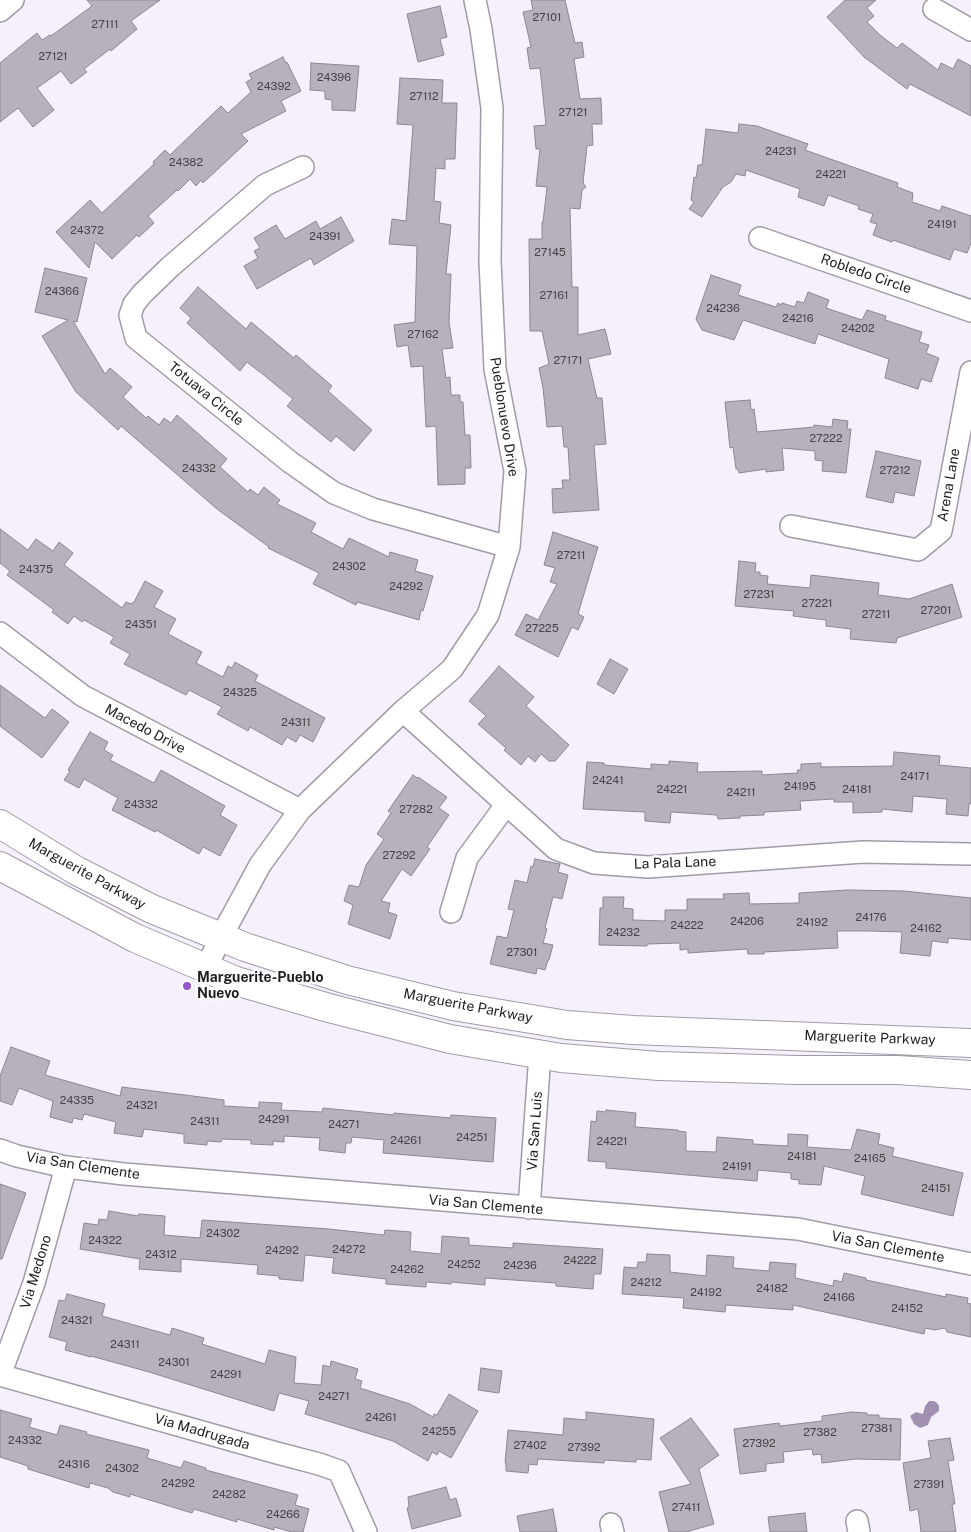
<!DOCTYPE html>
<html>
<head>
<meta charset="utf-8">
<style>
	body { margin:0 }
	canvas { display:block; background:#f6f0fc }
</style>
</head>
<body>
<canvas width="971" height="1532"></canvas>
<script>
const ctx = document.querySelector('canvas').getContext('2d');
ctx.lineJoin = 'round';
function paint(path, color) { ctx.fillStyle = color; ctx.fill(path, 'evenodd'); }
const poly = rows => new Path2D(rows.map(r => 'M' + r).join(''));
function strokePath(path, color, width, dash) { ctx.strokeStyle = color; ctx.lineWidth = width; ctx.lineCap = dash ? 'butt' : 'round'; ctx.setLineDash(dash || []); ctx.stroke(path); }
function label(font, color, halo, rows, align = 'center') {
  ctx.font = font + ' "Public Sans",sans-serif'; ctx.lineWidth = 5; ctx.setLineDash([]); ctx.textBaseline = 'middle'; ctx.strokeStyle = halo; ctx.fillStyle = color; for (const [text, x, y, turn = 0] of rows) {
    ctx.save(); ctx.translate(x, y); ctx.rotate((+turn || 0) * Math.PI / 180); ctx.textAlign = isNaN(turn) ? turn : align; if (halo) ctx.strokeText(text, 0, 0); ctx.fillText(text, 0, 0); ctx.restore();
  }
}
paint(poly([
	[929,1401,934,1401,937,1403,939,1406,939,1411,931,1417,928,1425,920,1428,914,1424,910,1416,916,1412,923,1414,925,1406]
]), '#a190b2');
const building = poly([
	[87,0,160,0,131,21,137,29,111,51,110,49,84,69,87,72,71,84,61,71,37,88,54,110,33,127,18,108,0,122,0,63,37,33,42,40,50,35,51,36,92,6,87,0],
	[531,0,565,0,575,43,582,42,584,57,574,59,580,99,601,98,602,124,592,124,593,145,587,146,583,183,586,187,582,190,580,209,570,208,572,287,578,287,578,335,605,329,611,354,588,359,597,398,602,398,606,444,594,445,599,510,553,513,552,489,563,488,562,480,570,480,568,447,564,447,562,426,547,427,543,388,539,368,549,364,542,331,530,331,529,239,542,239,542,222,543,222,547,187,536,186,540,149,536,149,534,126,546,125,540,68,530,69,527,48,531,47,523,12,533,10,531,0],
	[845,0,876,0,867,8,874,16,867,22,880,35,897,48,902,43,938,70,941,63,953,69,958,59,971,66,971,116,910,84,907,89,864,57,827,17,845,0],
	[440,6,447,37,440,39,444,55,418,62,407,14,440,6],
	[283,57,286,63,287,62,301,91,281,101,286,111,241,134,248,141,203,183,201,180,196,186,190,179,178,191,177,190,148,216,154,223,139,237,137,235,112,259,95,242,89,268,56,232,90,200,102,213,154,164,153,162,165,150,170,155,221,106,228,113,251,92,246,82,252,79,249,74,283,57],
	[311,63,359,66,355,111,332,110,332,100,325,99,325,91,310,90,311,63],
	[400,78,443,80,442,103,457,103,455,159,445,159,445,169,436,168,434,201,441,202,439,223,451,225,446,274,451,274,449,322,453,348,442,349,446,378,450,377,451,395,460,395,460,402,463,402,465,435,470,435,471,468,465,468,465,484,438,485,436,426,426,427,423,366,411,367,408,345,397,347,394,325,415,322,417,246,389,244,392,219,406,221,413,125,397,124,400,78],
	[739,124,757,126,808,144,805,150,898,183,897,187,913,193,912,202,940,211,942,206,971,216,971,243,967,253,954,249,950,260,893,240,892,242,873,235,877,224,870,222,873,214,858,209,859,206,828,195,824,206,798,197,800,189,746,170,745,176,736,174,731,182,723,187,702,217,689,209,694,202,691,200,694,177,696,178,698,165,702,165,706,129,738,133,739,124],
	[341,217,354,241,314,265,311,258,257,289,244,266,258,258,254,251,260,248,254,238,276,225,285,239,316,221,320,229,341,217],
	[45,268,87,278,77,322,73,321,105,374,110,368,132,387,123,397,146,418,148,416,159,425,164,418,171,423,177,415,227,459,220,467,248,492,250,489,258,495,264,487,280,500,277,504,316,523,311,532,343,549,349,538,389,557,390,552,418,560,415,571,433,576,423,611,421,610,419,620,357,602,356,605,313,584,319,573,268,548,269,547,217,509,121,426,118,430,76,392,42,336,68,320,35,312,45,268],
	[711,275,741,285,738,295,776,307,778,303,781,305,782,303,795,307,797,301,804,303,808,292,829,300,826,308,862,320,867,310,886,316,885,320,922,332,919,342,929,345,926,353,939,358,931,382,921,379,918,389,885,378,889,359,818,334,815,344,743,320,734,340,702,330,696,319,711,275],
	[198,287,246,329,251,322,294,358,296,355,332,386,328,391,372,430,354,451,336,436,331,442,287,406,293,399,265,376,247,362,240,371,187,323,191,318,180,308,198,287],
	[750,400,751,410,754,409,757,432,814,427,814,425,832,427,833,419,848,421,847,429,851,429,846,473,822,471,823,461,815,460,815,451,782,448,784,470,766,472,766,469,739,473,738,469,736,469,733,447,730,448,725,402,750,400],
	[876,451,921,461,914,496,895,492,893,503,866,497,876,451],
	[0,529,28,550,36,539,53,551,59,542,73,553,64,565,122,608,126,602,131,604,134,602,145,581,163,591,154,607,176,619,168,634,202,652,196,663,223,677,228,666,232,668,235,662,258,675,255,681,325,718,313,742,300,735,296,742,287,737,282,745,250,727,248,731,217,714,222,707,189,690,186,695,124,664,130,654,110,643,114,637,84,620,82,622,74,616,68,624,52,612,54,610,7,575,10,571,0,563,0,529],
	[553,532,598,547,578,614,584,617,578,630,572,627,558,657,515,635,526,614,538,620,557,584,550,582,555,568,544,565,553,532],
	[739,561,756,563,755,572,760,572,760,575,768,576,767,584,810,588,811,575,879,583,878,595,909,599,952,584,962,617,897,638,896,643,850,639,851,629,826,626,826,620,793,616,794,611,735,606,739,561],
	[610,659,628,669,614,694,597,684,610,659],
	[499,666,534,697,526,706,569,745,555,761,549,761,541,754,535,762,528,756,521,765,504,750,506,748,478,724,486,716,469,701,499,666],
	[0,685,45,718,52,709,69,722,42,758,0,726,0,685],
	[90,732,108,742,104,750,113,755,110,760,154,783,161,770,225,806,220,815,237,825,220,856,203,847,199,854,156,830,155,832,112,810,118,798,84,779,79,788,64,780,70,771,68,770,90,732],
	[894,752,940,756,939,765,971,768,971,804,969,803,968,816,946,814,947,799,913,796,912,812,882,809,882,812,853,813,853,802,834,802,834,799,800,801,801,810,764,812,764,815,740,816,740,818,718,819,717,815,671,812,670,823,645,821,645,812,583,809,587,762,604,763,604,765,651,769,651,764,669,765,669,761,698,763,697,772,762,771,762,775,798,773,797,770,801,770,801,764,821,763,821,767,893,766,894,752],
	[413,775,417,778,418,777,447,797,439,808,449,815,427,847,430,849,411,876,402,869,381,901,390,903,388,912,397,915,390,939,348,924,353,905,344,901,349,885,359,887,366,865,384,839,377,834,391,813,388,811,413,775],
	[535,859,560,864,558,872,568,875,562,899,553,897,545,928,547,929,543,943,553,945,549,960,548,960,545,970,537,968,536,974,490,964,497,936,507,938,514,910,508,909,515,880,527,883,531,866,533,867,535,859],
	[847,890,904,891,971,898,971,940,948,938,948,943,932,941,930,956,900,953,902,932,870,931,837,931,838,948,764,952,764,954,748,954,747,949,688,953,688,949,680,950,680,943,647,944,647,946,599,945,600,908,603,908,603,897,624,897,623,908,633,909,633,920,665,921,665,910,687,910,687,899,724,899,723,894,749,893,750,904,799,903,799,893,847,890],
	[11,1047,50,1061,45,1075,120,1096,122,1087,224,1100,224,1106,259,1108,259,1102,282,1103,281,1110,322,1112,323,1108,394,1115,394,1113,451,1118,451,1115,496,1118,493,1162,383,1153,384,1140,352,1137,351,1143,346,1143,345,1153,319,1150,320,1138,284,1136,284,1142,273,1141,273,1145,251,1144,251,1140,222,1139,221,1142,207,1141,207,1145,184,1143,184,1134,144,1129,142,1137,114,1133,116,1122,84,1114,82,1120,73,1118,72,1123,50,1117,53,1101,19,1088,12,1105,0,1101,0,1076,11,1047],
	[606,1110,636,1113,635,1127,678,1130,678,1131,686,1132,686,1151,716,1152,717,1137,753,1140,753,1144,788,1146,788,1134,808,1135,807,1147,851,1150,857,1129,880,1134,878,1144,894,1148,892,1156,963,1173,953,1216,861,1194,865,1176,824,1166,821,1185,799,1184,799,1180,791,1179,791,1173,758,1170,757,1181,606,1168,606,1162,588,1161,591,1121,596,1122,597,1111,606,1112,606,1110],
	[0,1184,26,1193,2,1259,0,1259,0,1184],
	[109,1211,138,1216,139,1214,165,1216,164,1235,200,1238,202,1220,329,1229,384,1235,385,1230,411,1232,410,1251,441,1254,442,1236,469,1238,469,1245,513,1248,513,1243,603,1249,601,1274,594,1274,593,1289,556,1286,556,1283,485,1278,485,1285,451,1282,451,1284,426,1282,426,1287,386,1284,386,1279,332,1273,334,1258,305,1255,303,1281,279,1279,279,1276,257,1274,258,1265,181,1259,181,1272,139,1269,140,1259,80,1249,84,1223,98,1225,99,1219,107,1220,109,1211],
	[647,1254,670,1255,670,1272,706,1276,707,1255,734,1257,733,1268,769,1271,770,1262,796,1264,795,1278,833,1286,834,1280,842,1282,844,1273,866,1278,866,1280,946,1297,946,1294,968,1298,967,1303,971,1304,971,1337,947,1332,945,1328,935,1330,925,1328,924,1334,793,1305,793,1310,726,1305,725,1312,683,1308,684,1298,622,1294,624,1267,637,1268,638,1262,646,1262,647,1254],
	[67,1294,105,1304,102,1316,170,1335,172,1328,204,1338,202,1344,265,1364,269,1350,296,1357,294,1383,321,1385,323,1365,330,1367,331,1361,358,1369,355,1379,362,1381,360,1388,410,1404,433,1417,434,1414,437,1415,449,1394,478,1411,451,1458,439,1451,437,1455,432,1452,428,1461,393,1441,305,1414,309,1401,279,1393,274,1411,149,1372,91,1356,91,1357,65,1350,67,1342,49,1337,59,1300,65,1301,67,1294],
	[481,1368,502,1371,499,1393,478,1390,481,1368],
	[0,1410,32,1419,29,1427,57,1435,60,1425,87,1432,86,1434,149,1450,147,1458,181,1468,184,1461,206,1468,206,1470,298,1495,295,1505,309,1509,303,1532,292,1532,274,1527,274,1530,237,1519,237,1522,194,1509,192,1513,130,1494,130,1497,113,1492,108,1488,90,1483,89,1488,28,1469,28,1466,0,1457,0,1410],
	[586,1412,654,1419,651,1460,636,1459,636,1462,604,1460,604,1463,538,1459,537,1465,529,1464,528,1473,506,1471,506,1463,505,1463,508,1430,563,1435,564,1418,586,1420,586,1412],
	[852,1412,867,1413,867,1415,879,1415,879,1418,901,1419,900,1460,856,1459,822,1463,821,1454,813,1455,812,1449,783,1452,784,1462,766,1464,766,1471,740,1474,734,1429,779,1423,780,1426,822,1421,822,1416,852,1412],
	[691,1418,719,1455,699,1469,714,1524,686,1532,669,1532,659,1492,691,1484,660,1438,691,1418],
	[950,1438,954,1460,948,1461,955,1504,952,1504,956,1532,921,1532,918,1509,910,1511,903,1463,931,1458,928,1441,950,1438],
	[446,1487,450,1500,456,1498,461,1516,412,1529,407,1508,409,1507,408,1497,446,1487],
	[553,1509,557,1532,520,1532,517,1516,553,1509],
	[805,1513,807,1532,770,1532,768,1517,805,1513]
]);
paint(building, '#b6b1bc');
strokePath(building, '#8c8792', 1);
const street = poly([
	[934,9,971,30],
	[0,11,13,0],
	[303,167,265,185,170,267,142,294,134,304,130,315,136,338,290,462,334,493,373,509,509,547],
	[760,238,971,311],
	[791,526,918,550,941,531,971,372],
	[0,633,83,696,300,810],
	[403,711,556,849,594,863,648,867,863,852,971,854],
	[451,912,467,858,506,805],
	[206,968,221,937,260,865,300,810,403,711,452,669,488,615,509,547,515,471,495,369,490,261,492,108,481,29,475,0],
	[0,1150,17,1156,66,1167,124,1174,798,1229,971,1264],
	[529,1208,540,1054],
	[0,1375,277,1453,319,1464,339,1471,366,1532],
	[0,1375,34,1283,66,1167],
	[857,1521,859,1532],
	[611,1524,613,1532]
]);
const primary = poly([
	[0,824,77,871,152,909,221,937,245,947,347,980,453,1006,567,1025,633,1030,971,1043],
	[0,866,135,938,236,981,329,1008,450,1039,561,1058,659,1066,797,1070,898,1070,971,1075]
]);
strokePath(street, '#a09ba6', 24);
strokePath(primary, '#a09ba6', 30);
strokePath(street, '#fff', 21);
strokePath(primary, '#fff', 28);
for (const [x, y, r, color] of [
	[187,986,5,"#9755cb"]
]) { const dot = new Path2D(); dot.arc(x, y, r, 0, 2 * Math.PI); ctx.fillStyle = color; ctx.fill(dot); strokePath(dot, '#fff', 2); }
label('11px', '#454248', null, [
	["27101",547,18],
	["27111",105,25],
	["27121",53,57],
	["24396",334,78],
	["24392",274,87],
	["27112",424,97],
	["27121",573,113],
	["24231",781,152],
	["24382",186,163],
	["24221",831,175],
	["24191",942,225],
	["24372",87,231],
	["24391",325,237],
	["27145",550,253],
	["24366",62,292],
	["27161",554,296],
	["24236",723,309],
	["24216",798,319],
	["24202",858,329],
	["27162",423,335],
	["27171",568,361],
	["27222",826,439],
	["24332",199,469],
	["27212",895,471],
	["27211",571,556],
	["24302",349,567],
	["24375",36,570],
	["24292",406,587],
	["27231",759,595],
	["27221",817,604],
	["27201",936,611],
	["27211",876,615],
	["24351",141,625],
	["27225",542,629],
	["24325",240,693],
	["24311",296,723],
	["24171",915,777],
	["24241",608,781],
	["24195",800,787],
	["24221",672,790],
	["24181",857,790],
	["24211",741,793],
	["24332",141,805],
	["27282",416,810],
	["27292",399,856],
	["24176",871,918],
	["24206",747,922],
	["24192",812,923],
	["24222",687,926],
	["24162",926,929],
	["24232",623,933],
	["27301",522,953],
	["24335",77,1101],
	["24321",142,1106],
	["24291",274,1120],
	["24311",205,1122],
	["24271",344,1125],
	["24251",472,1138],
	["24261",406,1141],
	["24221",612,1142],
	["24181",802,1157],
	["24165",870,1159],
	["24191",737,1167],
	["24151",936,1189],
	["24302",223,1234],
	["24322",105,1241],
	["24272",349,1250],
	["24292",282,1251],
	["24312",161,1255],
	["24222",580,1261],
	["24252",464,1265],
	["24236",520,1266],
	["24262",407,1270],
	["24212",646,1283],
	["24182",772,1289],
	["24192",706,1293],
	["24166",839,1298],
	["24152",907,1309],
	["24321",77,1321],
	["24311",125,1345],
	["24301",174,1363],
	["24291",226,1375],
	["24271",334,1397],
	["24261",381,1418],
	["27381",877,1429],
	["24255",439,1432],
	["27382",820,1433],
	["24332",25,1441],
	["27392",759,1444],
	["27402",530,1446],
	["27392",584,1448],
	["24316",74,1465],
	["24302",122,1469],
	["24292",178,1484],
	["27391",929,1485],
	["24282",229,1495],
	["27411",686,1508],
	["24266",283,1515]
]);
label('14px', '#1f1d21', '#fff', [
	["Robledo Circle",866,274,19],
	["Totuava Circle",206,394,39],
	["Pueblonuevo Drive",504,417,81],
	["Arena Lane",949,485,-80],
	["Macedo Drive",145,729,28],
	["La Pala Lane",675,863,-2],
	["Marguerite Parkway",87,874,29],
	["Marguerite Parkway",468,1006,11],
	["Marguerite Parkway",870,1038,2],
	["Via San Luis",535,1131,-86],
	["Via San Clemente",83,1166,9],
	["Via San Clemente",486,1205,5],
	["Via San Clemente",888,1247,11],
	["Via Medono",36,1272,-73],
	["Via Madrugada",202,1432,16]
]);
label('bold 14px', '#1f1d21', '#fff', [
	["Marguerite-Pueblo",197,978],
	["Nuevo",197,994]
], 'left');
</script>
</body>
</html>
